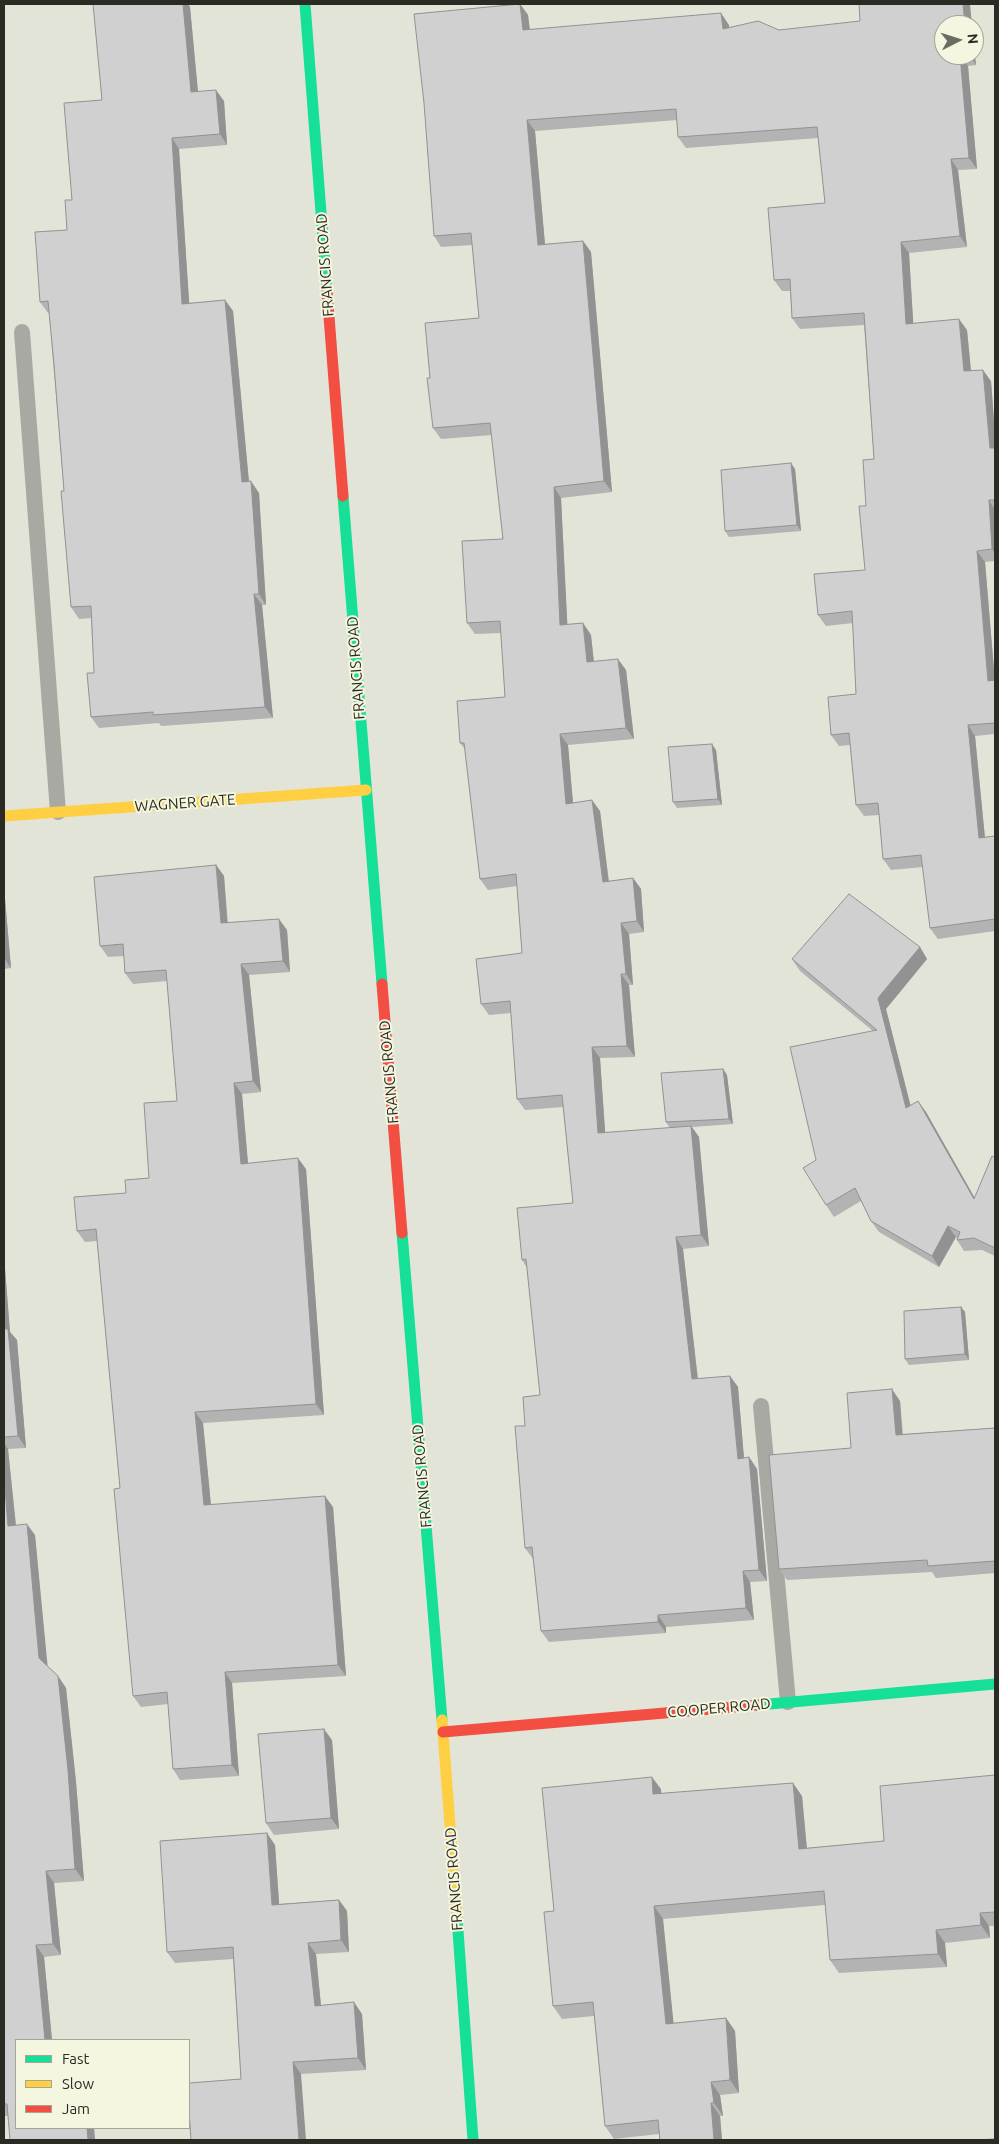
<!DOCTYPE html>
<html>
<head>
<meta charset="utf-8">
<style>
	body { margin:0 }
	#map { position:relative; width:999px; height:2144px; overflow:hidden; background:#e3e4d8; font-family:Ubuntu,sans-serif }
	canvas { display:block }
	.frame { position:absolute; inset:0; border:5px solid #2b2b23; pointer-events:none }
	.legend { position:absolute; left:15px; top:2039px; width:175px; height:90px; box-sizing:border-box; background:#f4f6e0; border:1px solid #a4a594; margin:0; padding:6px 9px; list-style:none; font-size:15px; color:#2b2b23 }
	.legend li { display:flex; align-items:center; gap:10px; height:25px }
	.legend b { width:25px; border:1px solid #a4a594 }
	.north { position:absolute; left:934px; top:15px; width:50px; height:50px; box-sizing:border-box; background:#f4f6e0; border:1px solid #a4a594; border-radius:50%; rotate:85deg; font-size:14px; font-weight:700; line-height:20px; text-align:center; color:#2b2b23 }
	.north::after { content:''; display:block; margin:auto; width:18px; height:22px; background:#6b6c62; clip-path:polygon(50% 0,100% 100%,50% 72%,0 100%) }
</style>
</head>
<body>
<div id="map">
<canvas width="999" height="2144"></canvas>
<div class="frame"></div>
<ul class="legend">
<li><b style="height:6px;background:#16e098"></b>Fast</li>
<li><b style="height:6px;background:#ffcf43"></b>Slow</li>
<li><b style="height:6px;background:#f24e42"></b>Jam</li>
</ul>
<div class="north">N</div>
</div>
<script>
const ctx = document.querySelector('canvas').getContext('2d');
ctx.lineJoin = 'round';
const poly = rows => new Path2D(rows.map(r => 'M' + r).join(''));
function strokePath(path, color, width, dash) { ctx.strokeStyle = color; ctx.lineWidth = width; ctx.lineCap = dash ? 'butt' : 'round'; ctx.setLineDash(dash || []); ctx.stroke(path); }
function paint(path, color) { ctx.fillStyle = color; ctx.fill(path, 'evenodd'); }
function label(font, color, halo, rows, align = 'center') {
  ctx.font = font + ' Ubuntu,sans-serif'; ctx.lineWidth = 4; ctx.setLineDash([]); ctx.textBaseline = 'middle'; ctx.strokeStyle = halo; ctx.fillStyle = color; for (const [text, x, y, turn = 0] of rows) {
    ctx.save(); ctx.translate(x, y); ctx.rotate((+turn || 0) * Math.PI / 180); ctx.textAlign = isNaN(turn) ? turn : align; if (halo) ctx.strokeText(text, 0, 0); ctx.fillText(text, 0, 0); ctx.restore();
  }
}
strokePath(poly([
	[22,332,58,812],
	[761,1406,788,1702]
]), '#a9a9a4', 16);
strokePath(poly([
	[305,4,327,291],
	[343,496,382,984],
	[402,1233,442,1720],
	[758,1705,995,1684],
	[457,1917,473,2140]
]), '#16e098', 11);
strokePath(poly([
	[4,816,366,790],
	[442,1720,457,1917]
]), '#ffcf43', 11);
strokePath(poly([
	[327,291,343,496],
	[382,984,402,1233],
	[443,1732,758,1705]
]), '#f24e42', 11);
paint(poly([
	[97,4,188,4,190,7,198,92,224,101,227,145,179,149,189,303,225,300,233,311,249,482,259,493,266,605,262,605,273,718,161,726,159,723,99,728,91,717,94,673,91,618,79,619,71,607,64,491,49,313,48,313,40,302,67,230,72,200,102,100],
	[520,4,528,15,530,30,729,25,729,27,779,30,944,55,974,55,976,65,968,66,977,169,958,170,967,247,909,253,913,323,967,330,971,370,991,381,995,433,995,561,985,562,995,680,995,734,975,736,985,837,995,836,995,931,938,939,930,928,923,867,891,870,883,859,879,815,864,816,856,805,850,745,839,746,831,735,856,694,853,623,826,626,818,615,865,570,866,506,874,459,864,325,800,329,792,318,790,291,782,291,774,280,825,203,818,138,686,148,678,137,677,120,535,131,545,244,583,241,591,252,612,492,561,498,567,625,583,623,591,635,594,662,626,670,634,739,568,745,573,803,600,811,609,881,633,878,641,889,644,932,629,934,633,985,629,985,635,1057,600,1058,605,1133,670,1128,666,1122,723,1069,727,1075,733,1124,692,1127,699,1137,709,1246,683,1249,698,1379,730,1376,738,1387,744,1458,749,1457,757,1469,767,1581,750,1582,754,1620,666,1627,666,1633,549,1642,541,1631,533,1559,525,1548,525,1426,540,1395,527,1268,522,1260,573,1203,563,1107,525,1110,517,1099,511,1013,489,1015,481,1004,522,953,517,886,488,890,480,879,465,749,460,743,505,697,501,633,475,634,467,623,503,539,492,435,441,439,433,428,430,378,479,318,472,245,441,247,434,236],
	[795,469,801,531,729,537,725,531],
	[716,750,722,805,677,808,673,802],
	[216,865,224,876,228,923,287,930,290,972,249,975,261,1092,242,1094,248,1164,306,1169,324,1415,203,1423,211,1505,333,1507,346,1676,232,1683,239,1776,180,1780,173,1769,168,1704,141,1707,133,1696,120,1488,97,1241,85,1242,77,1231,126,1193,149,1178,177,1101,167,981,133,984,125,973,124,956,108,957,100,946],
	[4,897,5,899,11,968,4,969],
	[920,947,927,959,886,1009,910,1105,926,1112,975,1198,995,1158,995,1256,982,1250,964,1251,957,1240,957,1238,956,1237,939,1267,879,1232,871,1221,861,1201,834,1217,826,1205,816,1160,873,1031,800,971,792,959],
	[4,1256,10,1332,17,1340,26,1448,8,1449,16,1525,35,1535,47,1666,58,1676,66,1688,76,1782,84,1881,54,1883,61,1955,44,1957,52,2040,16,2040,16,2128,94,2128,95,2140,10,2140,8,2116,4,2116],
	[961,1307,965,1312,969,1360,909,1365,905,1359],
	[900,1401,903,1434,995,1428,995,1573,936,1578,932,1572,787,1580,779,1569,851,1448],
	[332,1740,339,1829,274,1835,266,1823],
	[995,1775,995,1926,989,1926,990,1938,945,1943,947,1967,839,1973,830,1960,825,1905,663,1919,673,2023,726,2018,735,2031,739,2093,720,2095,723,2116,720,2116,722,2140,660,2140,659,2134,614,2139,605,2126,594,2016,562,2019,553,2006,554,1911,661,1789,661,1793,802,1796,807,1848,884,1841],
	[275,1845,279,1904,339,1900,347,1911,349,1952,316,1954,321,2005,362,2014,366,2070,301,2074,241,2079,233,1959,175,1963,167,1952]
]), '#b2b3b2');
paint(poly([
	[183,4,188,4,190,7,199,103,191,92],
	[520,4,528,15,531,41,523,30],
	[963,4,970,4,972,25,965,25],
	[721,13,729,25,731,40,723,29],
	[974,44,976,65,969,55,974,55],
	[960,55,968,66,977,169,969,158],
	[216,90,224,101,227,145,220,134],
	[527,120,535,131,546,256,538,245],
	[172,138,179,149,190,315,182,304],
	[951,159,958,170,967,247,960,236],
	[583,241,591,252,612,492,604,481],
	[901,242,909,253,914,335,906,324],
	[225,300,233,311,250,493,242,482],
	[959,319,967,330,972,382,964,371],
	[983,370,991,381,995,434,995,456,990,448],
	[791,463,795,469,801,531,797,525],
	[251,481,259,493,266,605,259,594],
	[554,487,561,498,568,636,560,625],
	[989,500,995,510,995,554,992,549],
	[977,551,985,562,995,683,988,681],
	[254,594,262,605,273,718,265,707],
	[583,623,591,635,595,674,587,662],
	[618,659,626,670,634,739,626,728],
	[968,725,975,736,986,849,979,838],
	[560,734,568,745,574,815,566,804],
	[712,744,716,750,722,805,718,799],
	[592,800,600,811,610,893,603,882],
	[216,865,224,876,228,934,221,923],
	[633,878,641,889,644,932,637,921],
	[4,897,5,899,11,968,4,958],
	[279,919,287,930,290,972,283,961],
	[621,923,629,934,633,985,626,974],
	[920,947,927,959,886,1009,914,1119,906,1108,878,998],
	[241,964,249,975,261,1092,253,1081],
	[621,974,629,985,635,1057,627,1046],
	[592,1047,600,1058,606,1144,598,1133],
	[723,1069,727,1075,733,1124,729,1119],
	[234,1083,242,1094,249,1175,241,1164],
	[918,1101,926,1112,982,1211,974,1199],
	[691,1126,699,1137,709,1246,701,1235],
	[298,1158,306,1169,324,1415,316,1404],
	[948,1226,956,1237,939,1267,932,1256],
	[676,1237,683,1249,699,1390,692,1379],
	[4,1256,10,1332,17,1340,26,1448,18,1436,4,1330],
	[961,1307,965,1312,969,1360,965,1354],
	[730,1376,738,1387,745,1470,738,1459],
	[892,1389,900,1401,903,1446,896,1435],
	[195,1412,203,1423,212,1516,204,1505],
	[4,1443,8,1449,17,1537,8,1526,4,1476],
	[749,1457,757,1469,767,1581,759,1570],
	[325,1496,333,1507,346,1676,338,1665],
	[27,1524,35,1535,48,1670,39,1658],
	[743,1571,750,1582,754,1620,746,1608],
	[658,1615,666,1627,666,1633,658,1622],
	[225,1672,232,1683,239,1776,232,1765],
	[58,1676,66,1688,76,1782,84,1881,75,1869],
	[324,1729,332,1740,339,1829,331,1818],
	[652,1777,661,1789,662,1807,653,1794],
	[793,1783,802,1796,808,1862,799,1849],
	[267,1833,275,1845,280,1916,272,1905],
	[46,1871,54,1883,61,1955,53,1944],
	[339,1900,347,1911,349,1952,341,1940],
	[654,1906,663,1919,675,2037,666,2024],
	[980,1913,989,1926,990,1938,981,1925],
	[936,1930,945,1943,947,1967,938,1954],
	[308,1943,316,1954,322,2017,315,2006],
	[36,1945,44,1957,52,2040,45,2040],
	[354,2002,362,2014,366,2070,358,2058],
	[726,2018,735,2031,739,2093,730,2080],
	[293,2062,301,2074,306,2140,299,2140],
	[711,2082,720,2095,723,2116,714,2103],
	[711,2103,720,2116,722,2140,714,2140],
	[87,2128,94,2128,95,2140,88,2140]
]), '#919291');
const building = poly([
	[93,4,183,4,191,92,216,90,220,134,172,138,182,304,225,300,242,482,251,481,259,594,254,594,265,707,153,715,153,712,91,717,87,673,94,673,91,606,71,607,61,491,64,491,54,365,48,301,40,302,35,232,67,230,65,200,72,200,64,103,102,100,93,4],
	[520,4,523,30,721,13,723,29,758,21,779,30,860,21,859,4,963,4,965,25,944,25,944,55,960,55,969,158,951,159,960,236,901,242,906,324,959,319,964,371,983,370,990,448,995,448,995,500,989,500,992,549,977,551,988,681,995,680,995,723,968,725,979,838,995,836,995,919,930,928,921,855,883,859,878,803,856,805,849,733,831,735,828,697,856,694,852,611,818,615,814,574,865,570,859,506,866,506,863,460,874,459,864,313,792,318,790,279,774,280,768,208,825,203,817,127,678,137,676,109,527,120,538,245,583,241,604,481,554,487,560,625,583,623,587,662,618,659,626,728,560,734,566,804,592,800,603,882,633,878,637,921,621,923,626,974,621,974,627,1046,592,1047,598,1133,691,1126,701,1235,676,1237,692,1379,730,1376,738,1459,749,1457,759,1570,743,1571,746,1608,658,1615,658,1622,541,1631,532,1547,525,1548,515,1426,525,1426,523,1397,540,1395,526,1259,522,1260,517,1208,573,1203,562,1095,517,1099,510,1001,481,1004,476,959,522,953,516,874,480,879,464,743,460,743,457,701,505,697,500,621,467,623,462,541,503,539,490,423,433,428,427,378,430,378,425,323,479,318,471,233,434,236,424,103,414,14,520,4],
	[791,463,797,525,725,531,721,470,791,463],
	[712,744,718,799,673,802,668,747,712,744],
	[216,865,221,923,279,919,283,961,241,964,253,1081,234,1083,241,1164,298,1158,316,1404,195,1412,204,1505,325,1496,338,1665,225,1672,232,1765,173,1769,167,1692,133,1696,114,1489,120,1488,96,1229,77,1231,74,1197,126,1193,125,1180,149,1178,144,1103,177,1101,166,970,125,973,123,944,100,946,94,877,216,865],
	[849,894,920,947,878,998,906,1108,918,1101,974,1199,992,1156,995,1158,995,1248,974,1238,957,1240,960,1232,948,1226,932,1256,871,1221,855,1188,826,1205,803,1168,816,1160,790,1047,877,1030,792,959,849,894],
	[723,1069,729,1119,666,1122,661,1073,723,1069],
	[961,1307,965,1354,905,1359,904,1311,961,1307],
	[4,1329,8,1329,18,1436,4,1437,4,1329],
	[892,1389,896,1435,995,1428,995,1561,928,1566,927,1560,779,1569,769,1455,851,1448,847,1393,892,1389],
	[4,1476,8,1526,27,1524,39,1658,58,1676,68,1770,75,1869,46,1871,53,1944,36,1945,45,2040,16,2040,16,2128,87,2128,88,2140,10,2140,7,2104,4,2104,4,1476],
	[324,1729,331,1818,266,1823,258,1734,324,1729],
	[995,1775,995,1912,980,1913,981,1925,936,1930,938,1954,830,1960,824,1891,654,1906,666,2024,726,2018,730,2080,711,2082,714,2103,711,2103,714,2140,660,2140,658,2120,605,2126,593,2002,553,2006,544,1912,554,1911,542,1788,652,1777,653,1794,793,1783,799,1849,884,1841,880,1786,995,1775],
	[267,1833,272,1905,339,1900,341,1940,308,1943,315,2006,354,2002,358,2058,293,2062,299,2140,191,2140,189,2110,189,2083,241,2079,233,1947,167,1952,160,1841,267,1833],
	[995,2139,995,2140,973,2140,995,2139]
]);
paint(building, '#cfd0cf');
strokePath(building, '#919291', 1);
label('15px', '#2b2b23', '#f4f6e0', [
	["FRANCIS ROAD",325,265,-94],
	["FRANCIS ROAD",356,668,-94],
	["WAGNER GATE",185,803,-4],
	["FRANCIS ROAD",389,1072,-95],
	["FRANCIS ROAD",422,1476,-95],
	["COOPER ROAD",719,1708,-5],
	["FRANCIS ROAD",454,1879,-94]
]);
</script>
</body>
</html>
